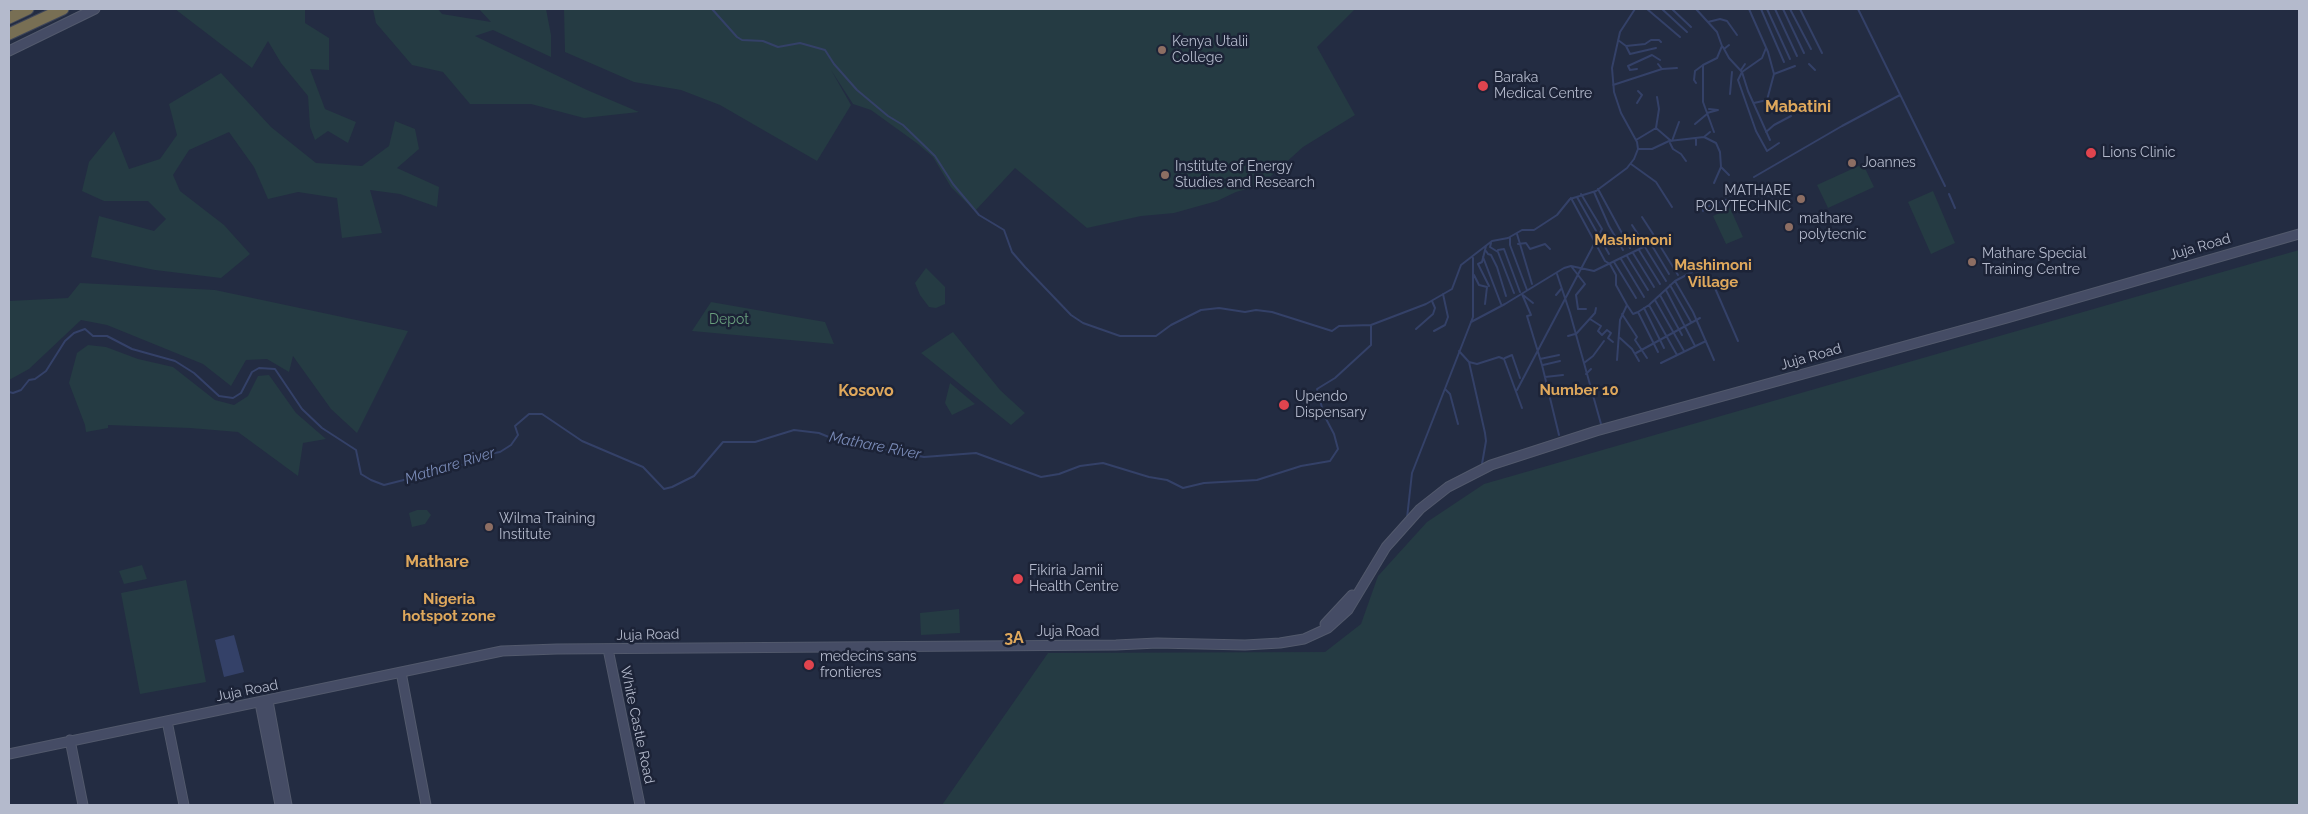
<!DOCTYPE html>
<html>
<head>
<meta charset="utf-8">
<style>
	body { margin:0 }
	#map { position:relative; width:2308px; height:814px; overflow:hidden; background:#232c42; font-family:Raleway,sans-serif }
	canvas { display:block }
	.frame { position:absolute; inset:0; border:10px solid #b4bacc; pointer-events:none }
</style>
</head>
<body>
<div id="map">
<canvas width="2308" height="814"></canvas>
<div class="frame"></div>
</div>
<script>
const ctx = document.querySelector('canvas').getContext('2d');
ctx.lineJoin = 'round';
function paint(path, color) { ctx.fillStyle = color; ctx.fill(path, 'evenodd'); }
const poly = rows => new Path2D(rows.map(r => 'M' + r).join(''));
function strokePath(path, color, width, dash) { ctx.strokeStyle = color; ctx.lineWidth = width; ctx.lineCap = dash ? 'butt' : 'round'; ctx.setLineDash(dash || []); ctx.stroke(path); }
function label(font, color, halo, rows, align = 'center') {
  ctx.font = font + ' Raleway,sans-serif'; ctx.lineWidth = 5; ctx.setLineDash([]); ctx.textBaseline = 'middle'; ctx.strokeStyle = halo; ctx.fillStyle = color; for (const [text, x, y, turn = 0] of rows) {
    ctx.save(); ctx.translate(x, y); ctx.rotate((+turn || 0) * Math.PI / 180); ctx.textAlign = isNaN(turn) ? turn : align; if (halo) ctx.strokeText(text, 0, 0); ctx.fillText(text, 0, 0); ctx.restore();
  }
}
paint(poly([
	[175,9,305,9,305,23,329,38,329,70,310,69,325,109,356,122,348,143,328,131,315,140,310,127,308,96,281,63,268,41,252,68],
	[373,9,438,9,442,14,491,22,479,9,546,9,551,35,551,57,493,30,475,36,587,90,639,112,584,118,531,104,470,104,443,72,412,65,376,23],
	[564,9,1355,9,1317,47,1355,115,1303,147,1261,185,1236,192,1217,201,1174,213,1141,216,1087,228,1015,168,975,211,951,187,933,157,918,144,871,110,853,104,831,70,851,105,817,161,720,105,681,90,634,82,565,52],
	[221,73,271,127,316,163,362,166,389,146,395,121,415,129,419,149,397,168,439,187,437,207,400,194,370,190,382,233,342,238,337,198,298,192,268,199,254,167,229,132,189,150,173,175,180,191,224,225,250,254,221,278,155,270,91,257,99,216,154,231,166,219,148,201,104,201,82,191,89,162,114,131,129,169,160,159,177,135,169,104],
	[1863,164,1874,187,1828,208,1817,185],
	[1933,191,1955,243,1931,254,1908,202],
	[1730,208,1743,237,1726,244,1713,216],
	[2299,250,2299,805,942,805,1048,653,1325,652,1361,624,1378,576,1427,522,1484,484],
	[926,268,945,287,945,304,936,308,929,307,920,295,915,283],
	[80,283,215,290,408,331,357,433,331,409,293,356,289,372,267,359,246,360,231,386,203,364,107,325,81,320,29,369,9,380,9,301,68,298],
	[711,302,825,322,834,344,692,331],
	[953,332,1000,390,1025,413,1011,425,921,353],
	[88,345,106,347,138,359,173,367,215,400,234,405,248,396,258,376,269,375,296,413,326,439,303,443,298,476,238,432,190,428,108,425,108,428,86,432,85,425,69,383,77,353],
	[950,383,975,404,952,415,945,403],
	[417,510,427,510,431,515,425,524,412,527,409,513],
	[142,565,147,579,124,584,119,571],
	[186,580,206,682,140,694,121,593],
	[959,609,960,633,921,635,920,613]
]), '#253b43');
paint(poly([
	[234,635,244,672,224,677,215,640]
]), '#344168');
strokePath(poly([
	[712,9,737,37,742,40,763,41,778,47,800,43,825,50,834,64,857,90,888,116,903,125,935,156,953,184,979,215,1004,230,1012,252,1025,267,1071,315,1083,323,1120,336,1156,336,1171,325,1201,310,1219,308,1245,312,1256,310,1272,312,1332,331,1339,326,1371,325],
	[1647,9,1680,37],
	[1662,9,1687,32],
	[1672,9,1691,27],
	[1696,9,1717,32,1722,46,1717,58,1703,65,1703,102,1714,132],
	[1749,9,1768,52,1774,74,1767,100,1754,103],
	[1761,9,1784,62],
	[1767,9,1790,59],
	[1775,9,1797,56],
	[1783,9,1804,53],
	[1790,9,1811,49],
	[1800,9,1822,53],
	[1858,9,1945,186],
	[1708,22,1720,19,1727,21,1737,35],
	[1618,40,1626,46,1645,44,1651,40,1659,40,1661,42],
	[1626,46,1630,54,1656,48],
	[1723,47,1729,58,1742,72,1748,91,1770,140],
	[1766,48,1762,58,1742,72,1738,80,1756,131,1767,151,1779,143],
	[1724,49,1729,45],
	[1809,64,1815,70],
	[1628,66,1652,55,1660,60],
	[1628,66,1630,70,1637,69],
	[1662,69,1677,68],
	[1741,70,1745,64],
	[1774,74,1795,66],
	[1696,83,1694,80,1695,71,1703,65],
	[1613,85,1662,69,1658,64],
	[1730,94,1732,72],
	[1637,103,1642,95,1638,91],
	[1707,113,1718,110,1709,109],
	[1695,124,1707,114],
	[1656,128,1670,140],
	[1766,132,1774,125,1791,116],
	[1704,137,1710,132],
	[1636,140,1656,128,1659,109,1657,97],
	[1672,141,1679,122],
	[1670,143,1673,149,1681,154,1686,161],
	[1696,145,1696,138],
	[1638,149,1652,149,1669,141,1704,137,1716,143,1720,152,1721,167,1729,175],
	[1631,164,1656,182,1672,207],
	[1754,177,1842,126,1900,95],
	[1714,183,1721,167],
	[1598,189,1630,248],
	[1594,192,1609,226,1623,250],
	[1949,194,1955,208],
	[1577,197,1609,254],
	[1571,198,1605,261,1610,264,1616,275,1616,285,1627,305,1620,320,1617,360],
	[1703,211,1703,209,1723,200,1731,200],
	[1642,217,1655,237],
	[1632,225,1643,242],
	[1517,234,1532,284],
	[1510,238,1510,245,1527,290],
	[1657,241,1678,275],
	[1491,243,1490,247,1498,252,1514,293],
	[1518,244,1526,243,1530,249,1545,244,1550,249],
	[1651,244,1669,274],
	[1486,246,1482,262,1478,264,1489,286],
	[1645,247,1666,281],
	[1498,250,1504,249,1520,292],
	[1639,250,1660,284],
	[1486,251,1488,254,1491,255,1497,267,1506,296],
	[1633,253,1654,287],
	[1627,256,1648,290],
	[1483,257,1501,304],
	[1621,259,1644,297],
	[1614,262,1636,298],
	[1571,266,1585,284,1576,295,1578,309,1586,309],
	[1557,274,1570,313,1601,424],
	[1474,275,1479,285,1487,287,1485,304],
	[1711,279,1738,341],
	[1675,281,1693,312,1714,360],
	[1670,285,1691,322],
	[1666,290,1695,346],
	[1522,294,1531,315,1527,316,1542,365,1559,435],
	[1523,295,1533,303],
	[1556,295,1561,289],
	[1660,295,1682,335],
	[1655,300,1684,351],
	[1627,305,1633,314,1638,312,1649,305,1675,281,1692,272],
	[1649,305,1677,355],
	[1644,308,1664,348],
	[1638,312,1658,352],
	[1622,314,1637,337,1635,340,1647,358],
	[1590,319,1601,326,1598,331,1602,335,1607,330,1611,333,1608,338,1613,342],
	[1471,322,1505,304,1564,268,1571,266,1594,271,1662,238],
	[1416,329,1433,314,1435,308,1432,301],
	[1434,331,1445,325,1448,317,1443,294],
	[1576,334,1595,313,1596,308],
	[1568,336,1575,334],
	[1620,338,1632,349,1639,361],
	[1459,351,1469,362,1485,433,1486,441,1482,464],
	[1636,353,1700,318],
	[1505,358,1512,355,1520,378],
	[1540,359,1559,355],
	[1469,362,1477,364,1499,357,1504,359,1522,408],
	[1584,363,1593,356,1604,341],
	[1661,363,1706,341],
	[1543,365,1560,361],
	[1586,374,1591,369],
	[1545,377,1563,375],
	[1445,389,1450,394,1458,424],
	[1517,390,1602,229,1581,194],
	[9,392,13,393,21,390,29,380,35,379,46,371,65,341,74,333,85,329,93,336,107,336,132,349,175,361,194,373,219,396,233,398,241,393,252,372,259,368,275,369,302,409,322,428,356,450,361,474,371,480,384,485,471,463,484,455,500,452,511,445,518,435,515,426,529,414,542,414,582,441,643,467,664,489,672,487,694,476,723,442,755,442,794,430,819,433,841,442,924,457,976,453,1041,477,1059,474,1080,466,1103,463,1149,477,1167,480,1183,488,1204,483,1257,480,1301,466,1330,461,1338,449,1334,434,1324,415,1317,389,1335,378,1371,345,1371,325,1426,304,1452,289,1461,265,1492,241,1508,238,1522,230,1534,230,1557,215,1570,199,1596,191,1627,168,1634,159,1638,149,1637,142,1621,113,1614,92,1612,68,1620,32,1635,9],
	[1407,518,1412,473,1473,317,1473,258]
]), '#344168', 2);
const secondary = poly([
	[9,51,95,9],
	[1325,624,1352,595],
	[608,649,640,805],
	[401,672,426,805],
	[268,701,287,805],
	[260,703,280,805],
	[167,721,184,805],
	[70,740,83,805],
	[9,754,502,651,557,649,1116,645,1157,643,1245,645,1280,643,1304,639,1328,628,1348,610,1386,547,1420,509,1448,487,1491,465,1596,431,2007,318,2299,234]
]);
const highway = poly([
	[9,18,28,9],
	[9,34,63,9]
]);
strokePath(secondary, '#52596c', 11);
strokePath(highway, '#3f4659', 13);
strokePath(secondary, '#454c65', 9);
strokePath(highway, '#786f54', 11);
for (const [x, y, r, color] of [
	[1162,50,5,"#8d6e63"],
	[1483,86,6,"#e0444e"],
	[2091,153,6,"#e0444e"],
	[1852,163,5,"#8d6e63"],
	[1165,175,5,"#8d6e63"],
	[1801,199,5,"#8d6e63"],
	[1789,227,5,"#8d6e63"],
	[1972,262,5,"#8d6e63"],
	[1284,405,6,"#e0444e"],
	[489,527,5,"#8d6e63"],
	[1018,579,6,"#e0444e"],
	[809,665,6,"#e0444e"]
]) { const dot = new Path2D(); dot.arc(x, y, r, 0, 2 * Math.PI); ctx.fillStyle = color; ctx.fill(dot); strokePath(dot, '#1c2337', 2); }
label('14px', '#b4bacc', '#1c2337', [
	["Kenya Utalii",1172,42],
	["College",1172,58],
	["Baraka",1494,78],
	["Medical Centre",1494,94],
	["Lions Clinic",2102,153],
	["Joannes",1862,163],
	["Institute of Energy",1175,167],
	["Studies and Research",1175,183],
	["MATHARE",1791,191,"right"],
	["POLYTECHNIC",1791,207,"right"],
	["mathare",1799,219],
	["polytecnic",1799,235],
	["Mathare Special",1982,254],
	["Training Centre",1982,270],
	["Upendo",1295,397],
	["Dispensary",1295,413],
	["Wilma Training",499,519],
	["Institute",499,535],
	["Fikiria Jamii",1029,571],
	["Health Centre",1029,587],
	["medecins sans",820,657],
	["frontieres",820,673]
], 'left');
label('14px', '#b4bacc', '#1c2337', [
	["Juja Road",2200,247,-16],
	["Juja Road",1811,357,-16],
	["Juja Road",1068,632],
	["Juja Road",648,635,-1],
	["Juja Road",247,691,-11],
	["White Castle Road",637,725,78]
]);
label('14px', '#699f7d', '#1c2337', [
	["Depot",729,320]
]);
label('bold 15px', '#dfa85c', '#1c2337', [
	["Mashimoni",1633,240],
	["Mashimoni",1713,265],
	["Village",1713,282],
	["Number 10",1579,390],
	["Nigeria",449,599],
	["hotspot zone",449,616]
]);
label('italic 15px', '#798ab6', '#1c2337', [
	["Mathare River",875,446,11],
	["Mathare River",450,466,-17]
]);
label('bold 16px', '#dfa85c', '#1c2337', [
	["Mabatini",1798,107],
	["Kosovo",866,391],
	["Mathare",437,562],
	["3A",1014,638]
]);
</script>
</body>
</html>
